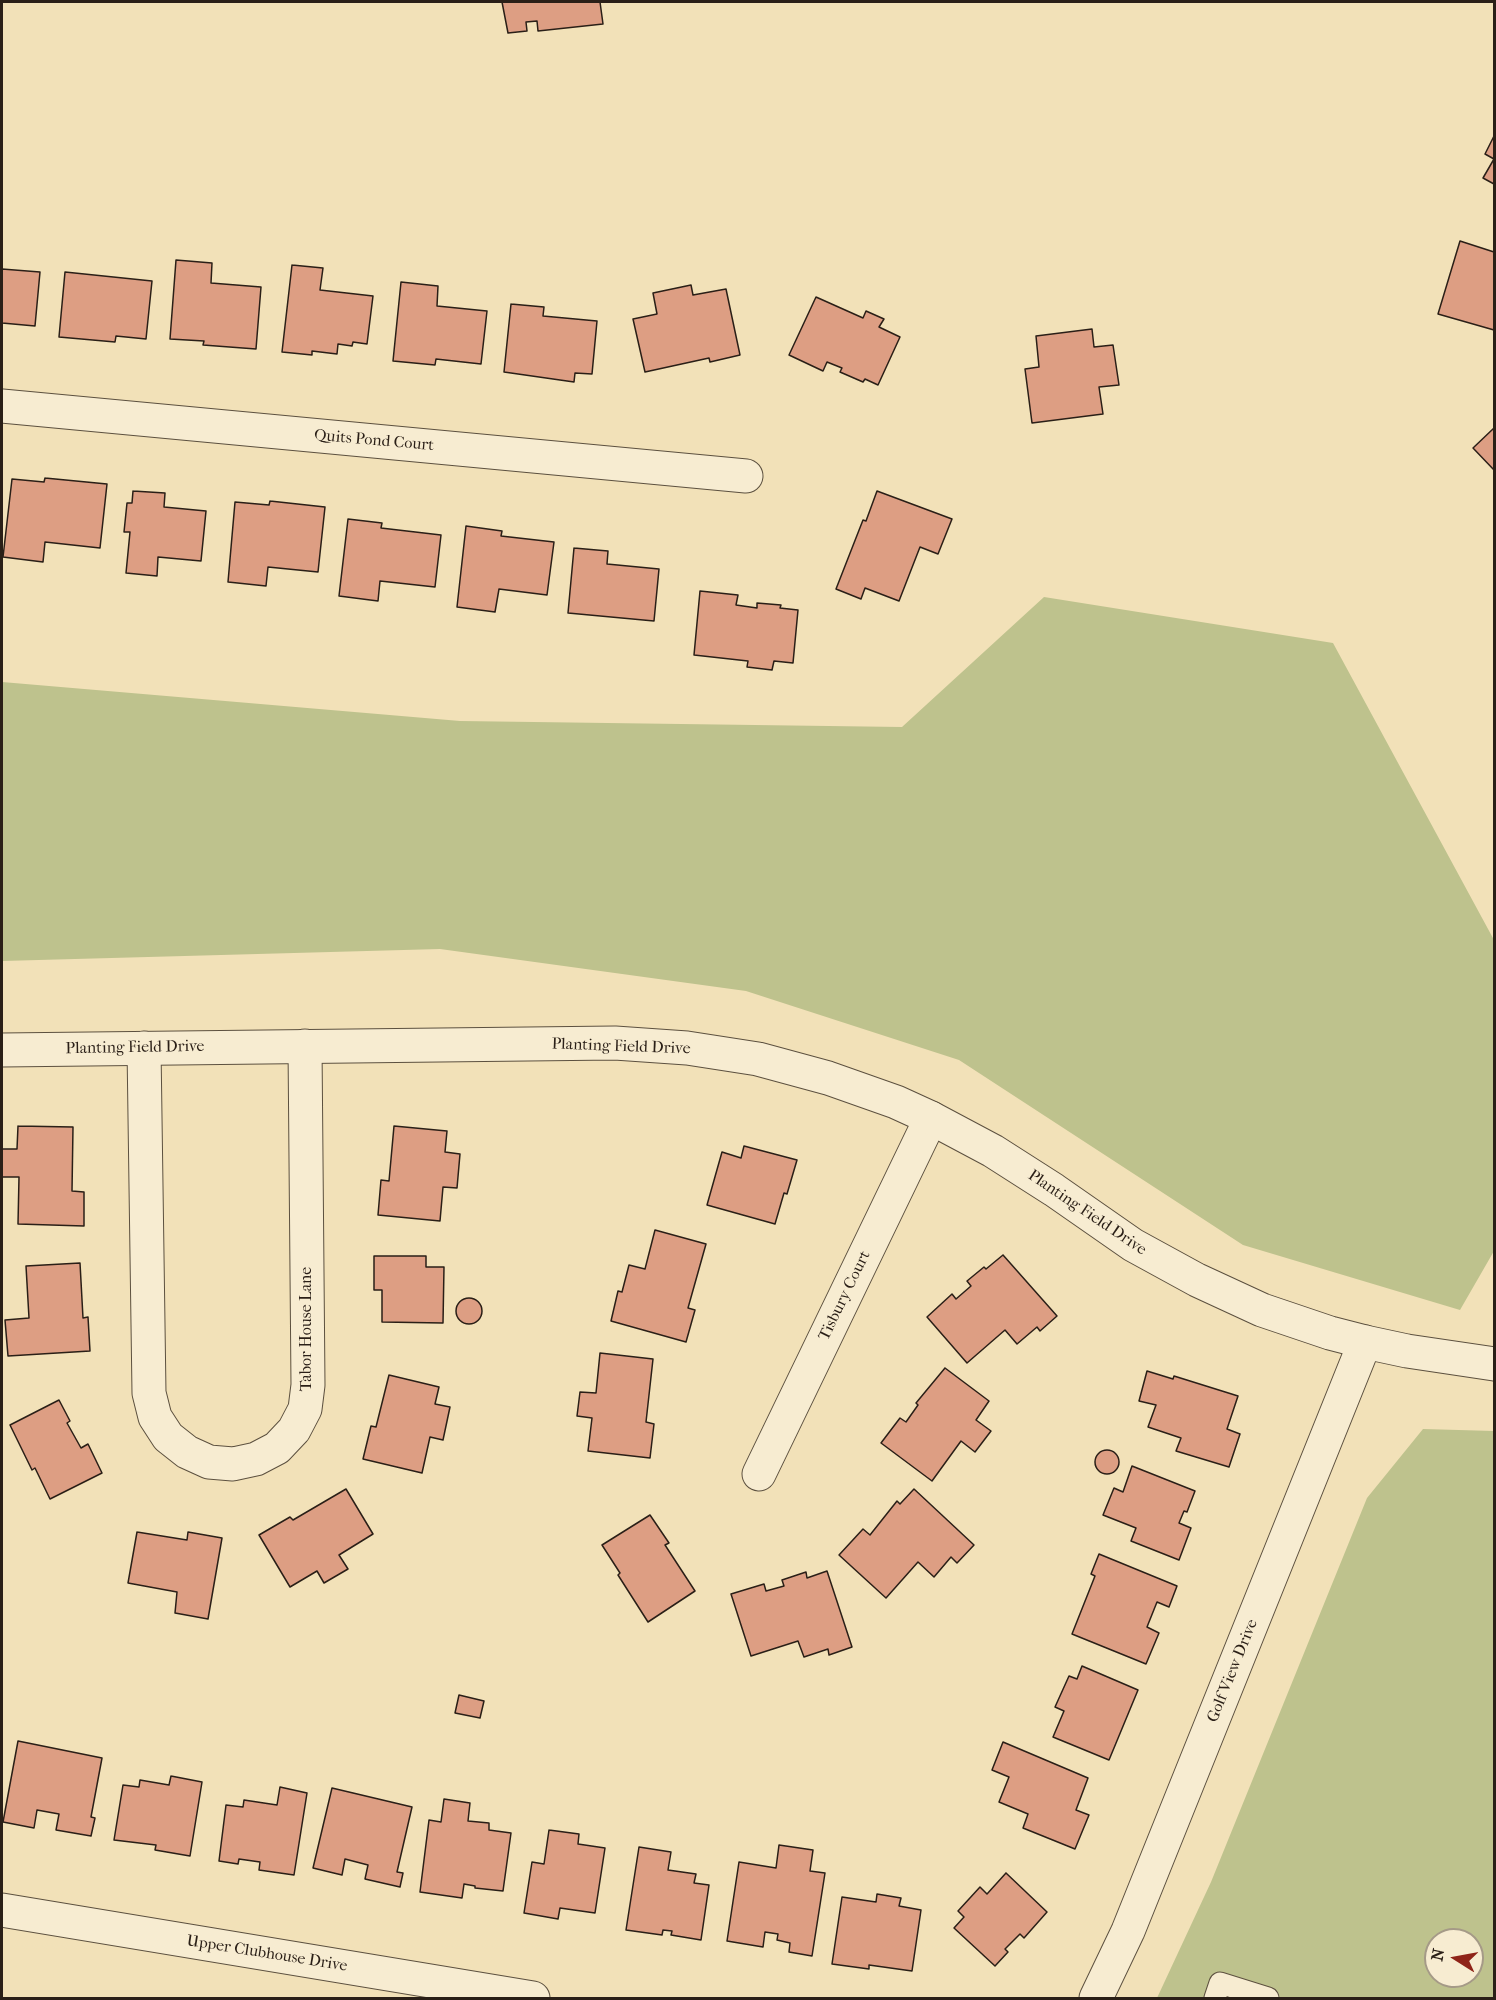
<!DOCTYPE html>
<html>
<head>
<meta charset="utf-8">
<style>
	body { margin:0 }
	#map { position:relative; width:1496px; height:2000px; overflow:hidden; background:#f2e1b8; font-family:"IM FELL French Canon",serif }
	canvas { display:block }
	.frame { position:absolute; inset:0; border:3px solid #2a1f17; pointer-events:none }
	.north { position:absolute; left:1424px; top:1928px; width:60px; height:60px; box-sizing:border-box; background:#f7ecd1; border:2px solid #a59a87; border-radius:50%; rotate:281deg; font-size:16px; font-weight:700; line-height:24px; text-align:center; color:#2a1f17 }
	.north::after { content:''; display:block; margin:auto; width:21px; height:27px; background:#8f2418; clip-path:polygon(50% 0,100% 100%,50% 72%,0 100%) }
</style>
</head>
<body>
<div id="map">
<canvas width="1496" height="2000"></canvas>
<div class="frame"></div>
<div class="north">N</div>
</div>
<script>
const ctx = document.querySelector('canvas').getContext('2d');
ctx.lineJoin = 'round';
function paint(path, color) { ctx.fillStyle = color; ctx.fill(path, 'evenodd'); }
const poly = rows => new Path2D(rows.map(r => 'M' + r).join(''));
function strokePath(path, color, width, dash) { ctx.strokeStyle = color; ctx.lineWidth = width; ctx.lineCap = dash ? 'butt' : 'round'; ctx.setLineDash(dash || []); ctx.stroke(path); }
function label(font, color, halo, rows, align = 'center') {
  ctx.font = font + ' "IM FELL French Canon",serif'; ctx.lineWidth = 5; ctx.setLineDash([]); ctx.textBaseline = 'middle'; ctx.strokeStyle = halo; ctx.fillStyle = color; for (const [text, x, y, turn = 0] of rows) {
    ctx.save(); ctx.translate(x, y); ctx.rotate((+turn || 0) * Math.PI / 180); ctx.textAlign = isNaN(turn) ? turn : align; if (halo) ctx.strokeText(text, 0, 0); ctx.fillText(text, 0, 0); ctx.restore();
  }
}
paint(poly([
	[1044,597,1333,643,1494,940,1494,1251,1460,1310,1243,1245,959,1060,746,991,440,949,2,961,2,682,460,721,902,727],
	[1423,1429,1494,1431,1494,1998,1157,1998,1211,1882,1367,1498],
	[1436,1940,1472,1940,1472,1976,1436,1976]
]), '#bec28d');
const building = poly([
	[502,2,600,2,603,24,538,31,537,21,526,22,527,31,508,33,502,2],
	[1494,136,1494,184,1483,178,1494,159,1485,154,1494,136],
	[1460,241,1494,252,1494,330,1438,314,1460,241],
	[176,260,212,263,211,283,261,287,256,349,203,345,204,341,170,339,176,260],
	[292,265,323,268,320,290,373,296,367,344,353,342,352,346,338,344,337,354,312,351,312,355,282,352,292,265],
	[2,269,40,272,35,326,2,323,2,269],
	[65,272,152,281,146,339,116,336,115,342,59,337,65,272],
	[401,282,438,286,437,306,487,311,481,364,436,359,435,365,393,361,401,282],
	[691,285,693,295,726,289,740,355,710,362,709,358,645,372,633,319,657,314,653,293,691,285],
	[816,297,863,318,866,311,884,319,879,327,900,337,878,385,865,379,863,382,840,372,842,368,827,362,823,371,789,355,816,297],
	[511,304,544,307,543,316,597,321,592,374,575,373,574,382,504,372,511,304],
	[1092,329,1094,347,1113,345,1119,385,1099,387,1103,414,1032,423,1025,369,1039,367,1036,336,1092,329],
	[1494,428,1494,470,1473,448,1494,428],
	[45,478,107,484,100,548,45,542,43,562,3,557,12,479,44,482,45,478],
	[133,491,165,493,164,507,206,511,201,561,158,557,157,576,126,573,130,532,124,532,127,503,132,503,133,491],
	[877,491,952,519,938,554,920,547,899,601,865,588,861,599,836,589,863,520,866,521,877,491],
	[270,501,325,507,318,572,268,567,266,586,228,582,235,502,269,505,270,501],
	[348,519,382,523,381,528,441,535,435,587,380,581,378,601,339,596,348,519],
	[466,526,502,531,501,536,554,542,547,595,499,589,495,612,457,607,466,526],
	[574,548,608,551,607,564,659,569,654,621,568,613,574,548],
	[700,591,738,595,736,605,757,608,757,603,781,605,780,608,798,610,793,663,774,661,772,670,747,667,748,661,694,655,700,591],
	[18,1126,73,1127,72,1191,84,1192,84,1226,18,1224,19,1177,2,1177,2,1149,17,1149,18,1126],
	[394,1126,447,1131,445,1152,460,1154,457,1188,443,1187,440,1221,378,1215,381,1180,389,1181,394,1126],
	[744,1146,797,1160,787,1194,784,1193,775,1224,707,1205,722,1152,741,1158,744,1146],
	[655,1230,706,1244,688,1308,695,1310,686,1342,611,1321,618,1291,622,1292,629,1265,645,1269,655,1230],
	[1003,1255,1057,1316,1040,1331,1037,1327,1017,1344,1005,1330,967,1363,927,1317,952,1294,956,1299,971,1286,967,1281,984,1267,986,1269,1003,1255],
	[374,1256,426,1256,426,1267,444,1267,443,1323,382,1322,382,1290,374,1290,374,1256],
	[80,1263,83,1318,88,1317,90,1351,8,1356,5,1320,29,1318,26,1266,80,1263],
	'456 1311a13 13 0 1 1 26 0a13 13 0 1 1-26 0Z',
	[600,1353,653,1359,646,1422,654,1424,650,1458,588,1451,592,1418,577,1416,580,1392,596,1393,600,1353],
	[945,1368,989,1401,976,1420,991,1431,975,1452,961,1441,932,1481,881,1443,900,1418,906,1422,918,1405,916,1403,945,1368],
	[1147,1371,1173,1379,1174,1376,1238,1396,1227,1429,1240,1434,1229,1467,1176,1451,1181,1438,1148,1427,1156,1405,1139,1401,1147,1371],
	[389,1375,439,1387,435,1404,450,1407,443,1440,430,1437,422,1473,363,1459,371,1426,376,1427,389,1375],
	[59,1400,70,1421,67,1423,81,1448,88,1444,102,1473,50,1499,35,1468,32,1470,10,1425,59,1400],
	'1095 1462a12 12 0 1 1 24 0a12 12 0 1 1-24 0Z',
	[1132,1466,1195,1491,1187,1512,1184,1511,1179,1523,1191,1528,1179,1560,1131,1541,1136,1528,1103,1515,1114,1488,1123,1492,1132,1466],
	[346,1489,373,1534,339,1555,348,1569,324,1583,317,1571,290,1587,259,1535,290,1517,293,1520,346,1489],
	[914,1489,974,1545,957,1563,951,1557,934,1577,918,1562,886,1598,839,1555,863,1529,870,1535,897,1501,900,1504,914,1489],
	[650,1515,669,1543,665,1545,695,1591,648,1622,618,1575,620,1573,602,1545,650,1515],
	[137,1532,187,1540,188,1532,222,1538,208,1619,175,1613,177,1592,128,1583,137,1532],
	[1099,1554,1177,1586,1169,1607,1157,1602,1147,1627,1159,1633,1146,1664,1072,1634,1095,1576,1091,1574,1099,1554],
	[827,1571,852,1647,829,1655,828,1649,804,1657,798,1641,751,1656,731,1594,764,1584,766,1591,784,1586,782,1580,806,1572,807,1578,827,1571],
	[1082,1666,1138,1690,1109,1760,1053,1737,1064,1711,1055,1707,1069,1676,1077,1679,1082,1666],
	[459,1695,484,1701,480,1718,455,1713,459,1695],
	[18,1741,102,1758,91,1817,95,1818,91,1836,56,1830,59,1814,37,1810,34,1828,3,1822,18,1741],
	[1003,1742,1088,1778,1076,1810,1089,1815,1075,1849,1023,1828,1028,1814,999,1802,1009,1777,992,1770,1003,1742],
	[171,1776,202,1782,190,1856,155,1850,156,1845,114,1840,123,1785,139,1787,140,1780,169,1785,171,1776],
	[280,1787,307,1793,294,1875,259,1870,260,1862,239,1859,238,1864,219,1861,226,1805,243,1807,244,1800,277,1805,280,1787],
	[332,1788,412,1807,397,1872,403,1873,400,1887,365,1879,368,1865,345,1859,342,1875,313,1868,332,1788],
	[444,1799,470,1803,468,1821,489,1823,489,1830,511,1833,503,1891,475,1888,475,1886,464,1884,462,1898,420,1892,429,1820,441,1822,444,1799],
	[549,1830,579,1834,578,1844,605,1848,595,1913,560,1908,558,1919,524,1913,532,1862,544,1864,549,1830],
	[779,1845,813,1850,810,1871,825,1873,812,1956,789,1952,790,1943,777,1940,778,1934,765,1932,763,1947,727,1941,739,1862,776,1868,779,1845],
	[639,1847,671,1852,668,1870,696,1874,694,1883,709,1885,701,1940,671,1935,672,1931,663,1930,662,1935,626,1930,639,1847],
	[1006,1873,1047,1912,1024,1938,1020,1934,1005,1949,1008,1952,995,1966,954,1928,964,1917,958,1911,980,1887,987,1894,1006,1873],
	[877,1894,901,1898,899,1906,921,1910,912,1971,869,1965,869,1969,832,1964,842,1897,876,1902,877,1894]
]);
paint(building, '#dd9e83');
strokePath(building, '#2a1f17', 1.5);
const service = poly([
	[1215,1998,1220,1983,1268,1998]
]);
const minor = poly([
	[2,406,746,476],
	[144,1048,149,1393,155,1417,168,1437,187,1452,209,1462,233,1464,256,1459,277,1448,294,1430,305,1409,308,1385,305,1046],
	[759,1474,931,1118],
	[2,1910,533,1998],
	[1096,1998,1128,1931,1365,1342]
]);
const tertiary = poly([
	[2,1050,615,1043,687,1048,758,1059,828,1078,896,1102,931,1118,993,1151,1054,1190,1133,1245,1197,1280,1262,1310,1330,1333,1365,1342,1407,1351,1494,1364]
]);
strokePath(service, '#5c503f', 23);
strokePath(minor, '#5c503f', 35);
strokePath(tertiary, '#5c503f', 35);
strokePath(service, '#f7ecd1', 21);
strokePath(minor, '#f7ecd1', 33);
strokePath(tertiary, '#f7ecd1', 33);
label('16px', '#2a1f17', '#f7ecd1', [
	["Quits Pond Court",374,441,5],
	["Planting Field Drive",621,1047,2],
	["Planting Field Drive",135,1048,-1],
	["Planting Field Drive",1087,1213,34],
	["Tisbury Court",845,1296,-64],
	["Tabor House Lane",307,1329,-90],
	["Golf View Drive",1233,1671,-68],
	["Upper Clubhouse Drive",267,1954,9]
]);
</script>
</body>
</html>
